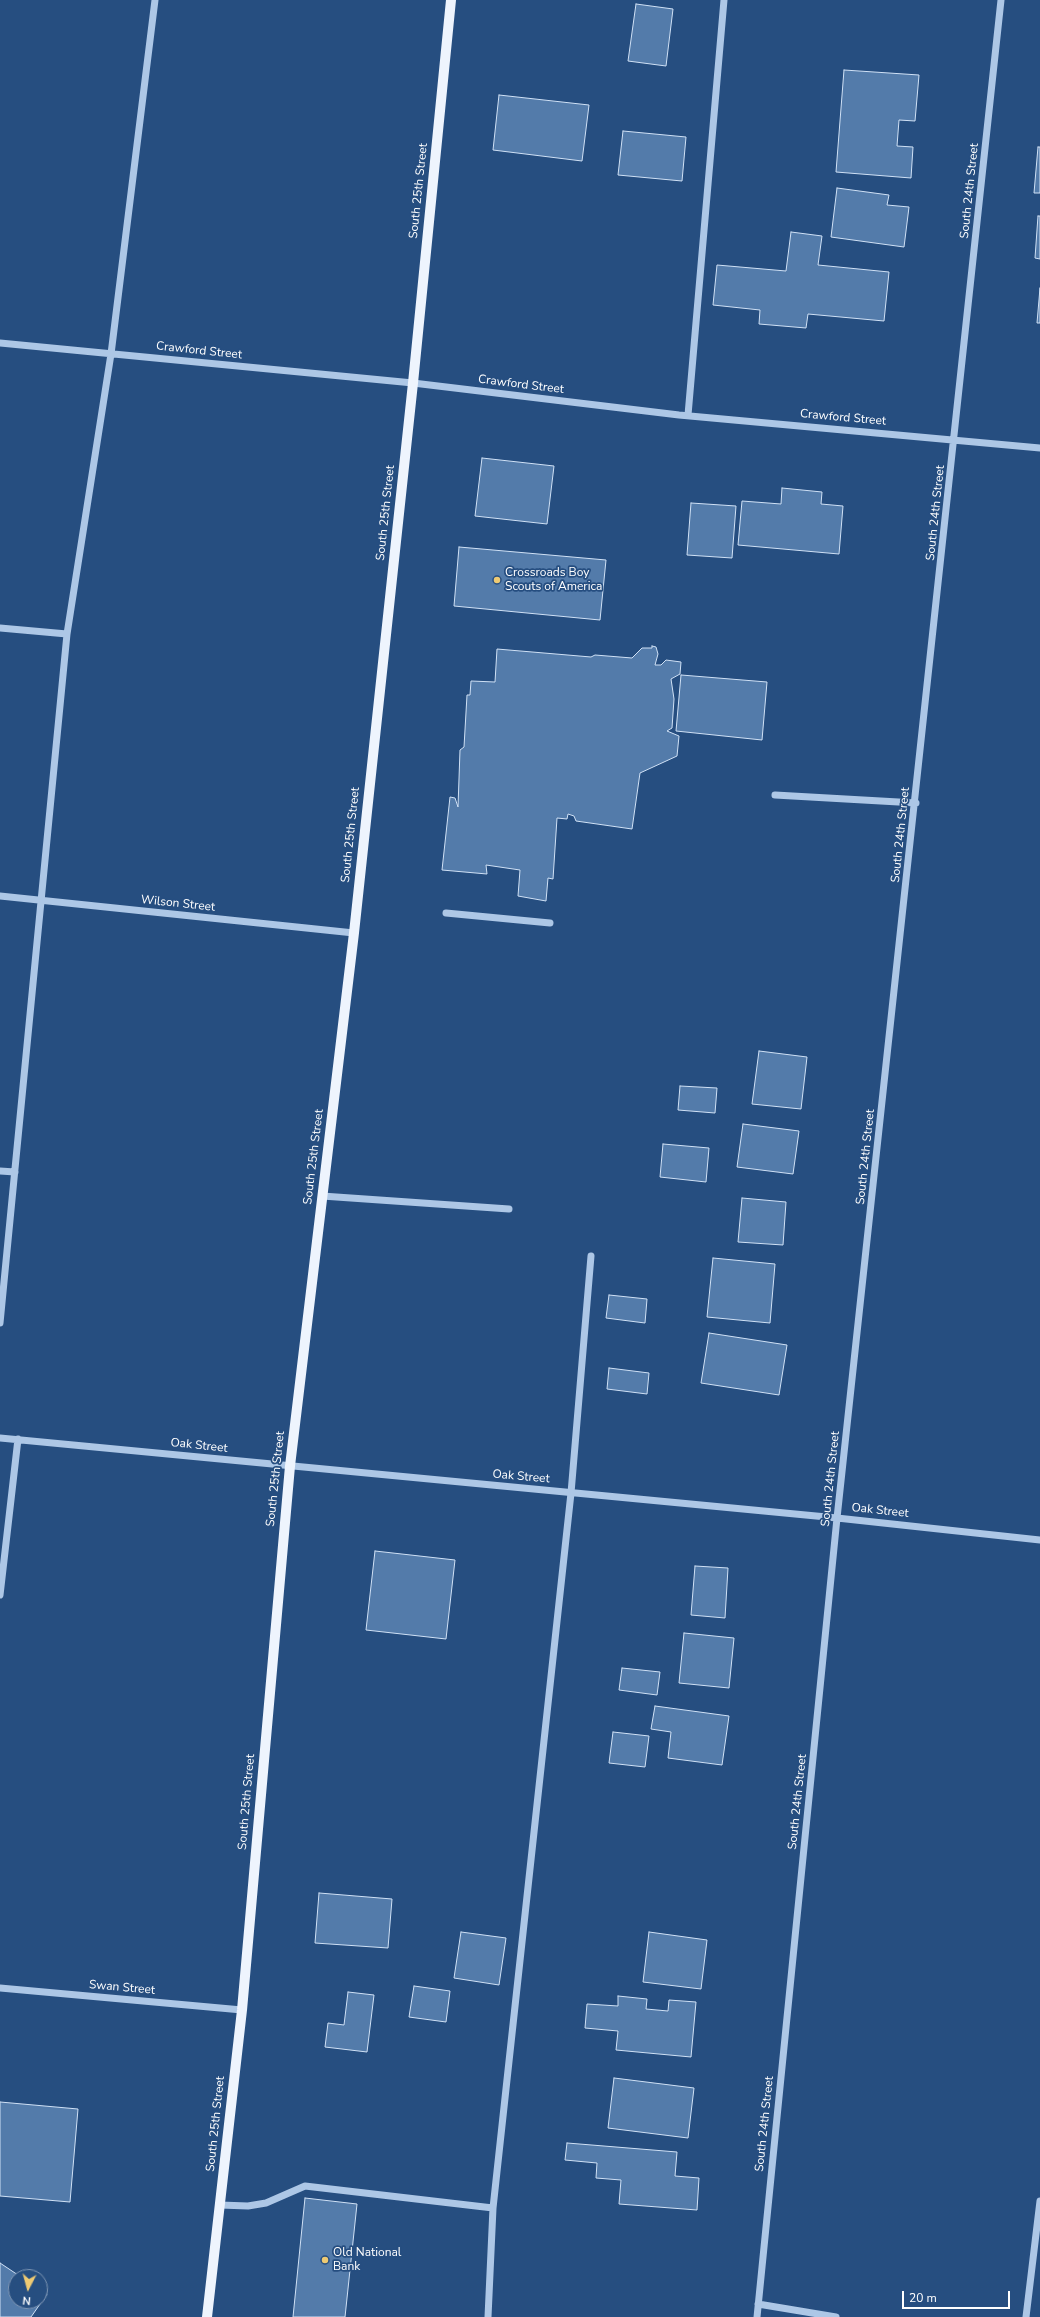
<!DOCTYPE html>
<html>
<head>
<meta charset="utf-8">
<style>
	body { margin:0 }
	#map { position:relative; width:1040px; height:2317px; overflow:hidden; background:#264e80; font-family:"Nunito Sans",sans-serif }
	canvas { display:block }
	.north { position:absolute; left:8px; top:2269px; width:40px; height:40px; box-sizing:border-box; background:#264e80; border:1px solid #7d95b3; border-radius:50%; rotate:186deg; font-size:11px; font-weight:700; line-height:16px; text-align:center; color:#fff }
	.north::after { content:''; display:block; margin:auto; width:14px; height:18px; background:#eeca73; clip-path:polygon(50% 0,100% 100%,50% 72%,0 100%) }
	.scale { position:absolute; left:902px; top:2291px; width:108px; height:18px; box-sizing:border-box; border:2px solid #fff; border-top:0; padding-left:5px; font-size:12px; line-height:14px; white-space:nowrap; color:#fff; -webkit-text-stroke:3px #264e80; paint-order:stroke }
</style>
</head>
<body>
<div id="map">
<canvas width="1040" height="2317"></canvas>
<div class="north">N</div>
<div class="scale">20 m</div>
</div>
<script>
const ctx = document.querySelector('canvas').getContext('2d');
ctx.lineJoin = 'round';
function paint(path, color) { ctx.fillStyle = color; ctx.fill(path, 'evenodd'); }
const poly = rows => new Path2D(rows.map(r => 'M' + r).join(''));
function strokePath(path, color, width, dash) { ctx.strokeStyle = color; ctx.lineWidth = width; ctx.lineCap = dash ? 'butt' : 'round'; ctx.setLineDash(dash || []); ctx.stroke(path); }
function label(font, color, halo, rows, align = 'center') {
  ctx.font = font + ' "Nunito Sans",sans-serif'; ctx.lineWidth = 3.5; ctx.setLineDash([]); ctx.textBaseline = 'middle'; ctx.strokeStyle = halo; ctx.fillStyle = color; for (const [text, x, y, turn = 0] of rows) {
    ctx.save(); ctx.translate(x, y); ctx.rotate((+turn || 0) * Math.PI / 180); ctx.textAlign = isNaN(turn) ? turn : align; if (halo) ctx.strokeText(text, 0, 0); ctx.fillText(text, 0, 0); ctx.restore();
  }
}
const building = poly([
	[636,4,673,9,666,66,628,61,636,4],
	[844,70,919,75,915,121,899,120,897,146,913,147,911,178,836,172,844,70],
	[499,95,589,105,582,161,493,150,499,95],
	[623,131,686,137,682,181,618,175,623,131],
	[1038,147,1040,147,1040,193,1034,193,1038,147],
	[837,188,889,195,887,205,909,207,904,247,831,237,837,188],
	[1038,216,1040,216,1040,259,1035,258,1038,216],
	[791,232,822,236,818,265,889,272,884,321,808,314,806,328,759,324,760,310,713,305,717,265,786,271,791,232],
	[1040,288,1040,323,1037,323,1040,288],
	[482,458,554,466,547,524,475,516,482,458],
	[782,488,822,492,821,504,843,506,839,554,738,545,742,501,781,504,782,488],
	[691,503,736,506,732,558,687,555,691,503],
	[459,547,606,560,600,620,454,606,459,547],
	[652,646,656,647,658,654,655,665,661,665,666,660,681,662,680,674,671,679,674,699,672,728,667,731,679,736,677,756,640,773,632,829,576,821,574,816,568,814,567,819,557,818,553,879,548,878,546,901,518,896,520,870,486,865,487,874,442,870,450,797,455,798,458,807,460,750,464,747,467,695,470,695,471,681,495,682,497,649,591,657,595,655,632,658,642,648,652,648,652,646],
	[681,675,767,682,762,740,676,731,681,675],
	[759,1051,807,1057,801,1109,752,1104,759,1051],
	[680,1086,717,1088,715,1113,678,1110,680,1086],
	[743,1124,799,1131,793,1174,737,1167,743,1124],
	[663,1144,709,1148,706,1182,660,1177,663,1144],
	[742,1198,786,1202,783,1245,738,1242,742,1198],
	[713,1258,775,1264,770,1323,707,1317,713,1258],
	[609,1295,647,1299,645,1323,606,1318,609,1295],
	[709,1333,787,1345,779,1395,701,1383,709,1333],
	[609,1368,649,1373,647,1394,607,1389,609,1368],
	[375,1551,455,1560,446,1639,366,1630,375,1551],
	[695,1566,728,1568,725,1618,691,1615,695,1566],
	[684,1633,734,1638,729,1688,679,1683,684,1633],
	[622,1668,660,1672,657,1695,619,1690,622,1668],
	[655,1706,729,1716,722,1765,668,1758,671,1732,651,1729,655,1706],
	[613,1732,649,1736,645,1767,609,1763,613,1732],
	[319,1893,392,1899,388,1948,315,1943,319,1893],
	[461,1932,506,1938,499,1985,454,1978,461,1932],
	[649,1932,707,1940,701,1989,643,1982,649,1932],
	[414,1986,450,1991,446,2022,409,2017,414,1986],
	[348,1992,374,1995,367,2052,325,2047,328,2023,344,2025,348,1992],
	[618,1996,647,1999,646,2009,668,2011,669,2000,696,2002,691,2057,616,2050,618,2031,585,2028,587,2004,618,2006,618,1996],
	[614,2078,694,2088,688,2138,608,2128,614,2078],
	[0,2102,78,2109,70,2202,0,2196,0,2102],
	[567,2143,677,2152,675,2176,699,2178,697,2210,619,2204,621,2180,596,2178,597,2163,565,2160,567,2143],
	[305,2198,357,2204,345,2317,293,2317,305,2198],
	[0,2263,21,2277,16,2277,16,2301,40,2301,40,2290,47,2294,31,2317,0,2317,0,2263]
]);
paint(building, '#537baa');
strokePath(building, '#d0e1f5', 1);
strokePath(poly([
	[0,343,413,383,679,415,1040,448],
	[688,415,724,0],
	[0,628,67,634],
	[775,795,916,803],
	[0,896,354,933],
	[446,913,550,923],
	[0,1171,15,1172],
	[322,1196,509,1209],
	[0,1323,67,634,111,354,155,0],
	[0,1438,837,1518,1040,1540],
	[0,1595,18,1439],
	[0,1988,242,2010],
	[220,2205,248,2206,266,2203,305,2186,493,2208],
	[758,2304,836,2317],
	[488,2317,493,2208,571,1493,591,1256],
	[757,2317,837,1518,1001,0],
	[1026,2317,1040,2201]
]), '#adc7e6', 7);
strokePath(poly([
	[207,2317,242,2010,290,1466,354,933,413,383,451,0]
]), '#eef4fd', 10);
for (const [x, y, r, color] of [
	[497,580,4,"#eeca73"],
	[325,2260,4,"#eeca73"]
]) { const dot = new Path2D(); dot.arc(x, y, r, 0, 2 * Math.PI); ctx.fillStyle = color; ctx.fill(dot); strokePath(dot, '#264e80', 1.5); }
label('12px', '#fff', '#264e80', [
	["South 25th Street",419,191,-84],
	["South 24th Street",970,191,-84],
	["Crawford Street",199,351,6],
	["Crawford Street",521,385,7],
	["Crawford Street",843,418,5],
	["South 25th Street",386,513,-84],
	["South 24th Street",936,513,-84],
	["South 25th Street",351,835,-84],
	["South 24th Street",901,835,-84],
	["Wilson Street",178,904,6],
	["South 25th Street",314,1157,-83],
	["South 24th Street",866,1157,-84],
	["Oak Street",199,1446,6],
	["Oak Street",521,1477,5],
	["South 25th Street",276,1479,-84],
	["South 24th Street",831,1479,-84],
	["Oak Street",880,1511,6],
	["South 25th Street",247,1802,-85],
	["South 24th Street",798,1802,-84],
	["Swan Street",122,1988,5],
	["South 25th Street",216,2124,-84],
	["South 24th Street",765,2124,-84]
]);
label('12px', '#fff', '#264e80', [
	["Crossroads Boy",505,573],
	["Scouts of America",505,587],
	["Old National",333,2253],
	["Bank",333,2267]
], 'left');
</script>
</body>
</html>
